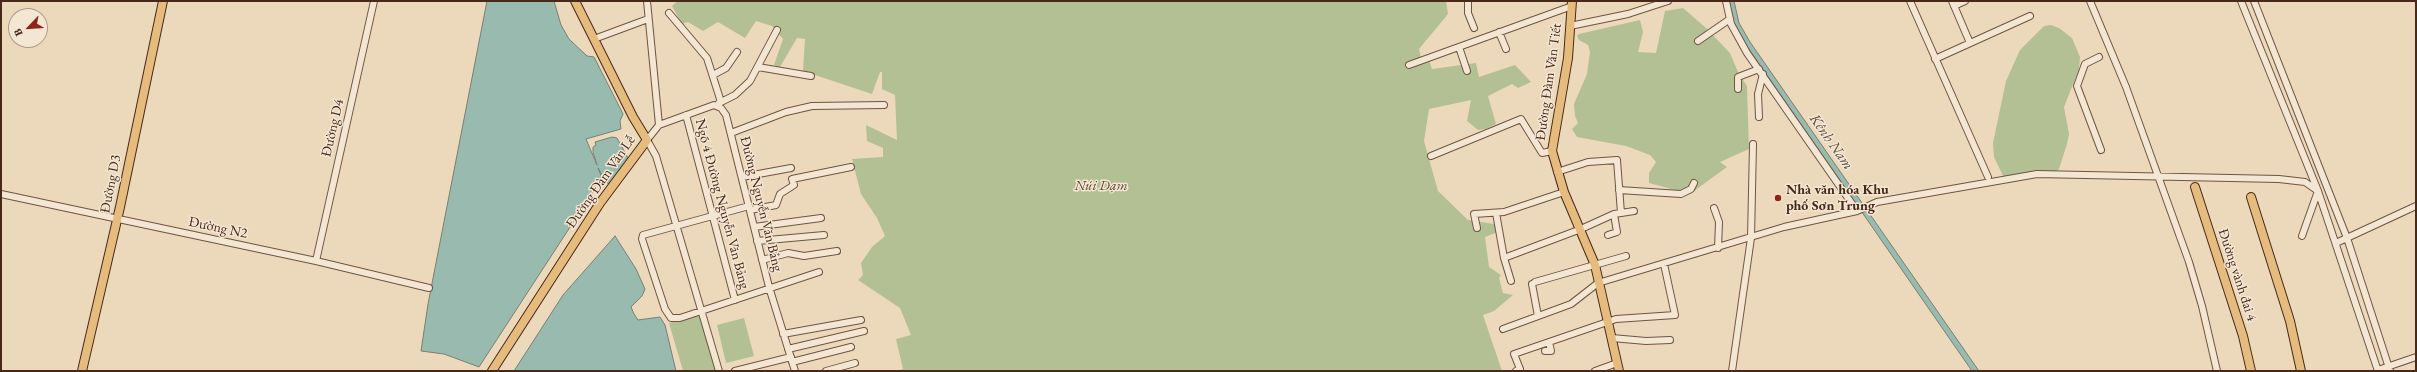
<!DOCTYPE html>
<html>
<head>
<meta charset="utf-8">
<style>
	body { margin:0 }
	#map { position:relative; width:2417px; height:372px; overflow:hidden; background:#ecd9bb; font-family:"EB Garamond",serif }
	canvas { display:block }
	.frame { position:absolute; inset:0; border:2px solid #472819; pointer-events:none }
	.north { position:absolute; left:8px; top:8px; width:40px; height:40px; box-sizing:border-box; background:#f3e6d3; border:1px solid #ae9a89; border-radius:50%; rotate:245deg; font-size:11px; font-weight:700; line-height:16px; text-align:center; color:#472819 }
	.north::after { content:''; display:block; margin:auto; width:14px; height:18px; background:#8f2418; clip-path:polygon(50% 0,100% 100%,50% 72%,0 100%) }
</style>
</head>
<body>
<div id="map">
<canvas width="2417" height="372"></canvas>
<div class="frame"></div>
<div class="north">B</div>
</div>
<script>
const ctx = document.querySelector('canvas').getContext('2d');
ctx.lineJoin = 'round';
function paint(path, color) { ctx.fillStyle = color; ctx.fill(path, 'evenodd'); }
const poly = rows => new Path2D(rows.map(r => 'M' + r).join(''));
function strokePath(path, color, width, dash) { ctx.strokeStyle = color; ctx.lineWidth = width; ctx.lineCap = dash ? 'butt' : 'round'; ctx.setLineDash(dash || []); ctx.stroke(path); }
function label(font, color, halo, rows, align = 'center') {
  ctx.font = font + ' "EB Garamond",serif'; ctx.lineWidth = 3; ctx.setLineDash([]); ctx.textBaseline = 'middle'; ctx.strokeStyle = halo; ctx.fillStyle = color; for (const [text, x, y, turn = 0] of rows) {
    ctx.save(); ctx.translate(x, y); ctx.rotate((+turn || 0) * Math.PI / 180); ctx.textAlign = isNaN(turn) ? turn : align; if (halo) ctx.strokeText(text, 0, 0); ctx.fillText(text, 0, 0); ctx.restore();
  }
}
paint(poly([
	[678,1,1446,1,1448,14,1419,49,1422,63,1429,60,1432,69,1476,63,1479,77,1515,65,1531,82,1518,88,1512,84,1488,96,1496,124,1486,129,1478,130,1467,121,1471,100,1429,109,1424,141,1438,191,1468,220,1494,224,1498,232,1485,237,1489,267,1501,275,1499,278,1503,293,1513,295,1494,311,1483,315,1502,371,897,371,903,369,896,339,911,335,900,308,858,280,863,275,861,263,872,247,885,236,877,218,861,194,852,159,883,157,883,148,867,141,866,125,897,140,895,95,882,89,882,72,880,72,872,94,803,71,805,39,797,38,780,67,774,65,783,39,772,26,756,21,745,38,718,22,703,31,688,22,682,24,672,6],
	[1683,8,1706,28,1730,53,1738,72,1747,86,1749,149,1720,162,1727,167,1690,194,1649,183,1649,173,1656,162,1650,155,1626,146,1577,137,1572,129,1578,123,1575,116,1574,104,1587,74,1590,52,1588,45,1579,40,1577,36,1579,34,1640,20,1643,32,1638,52,1656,53,1665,11],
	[2051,25,2059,28,2072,38,2080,57,2079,69,2064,107,2069,134,2067,144,2059,169,2052,175,2005,180,1994,157,1993,143,2006,81,2020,50,2044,26],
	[700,315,716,371,683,371,669,323],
	[744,318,754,356,726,363,717,325]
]), '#b3c093');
const water = poly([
	[487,1,554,1,561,25,569,39,587,56,594,57,623,114,620,121,621,129,586,139,597,165,593,152,593,147,596,145,595,142,612,137,617,138,628,158,611,184,607,183,598,168,602,178,479,367,444,354,421,351,428,304,487,1],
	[1729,1,1734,1,1739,23,1750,42,1979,371,1972,371,1744,42,1734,24,1729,1],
	[615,236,636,269,645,289,642,296,631,307,634,314,638,320,660,317,665,325,676,371,514,371,563,295,615,236]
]);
paint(water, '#99baae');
strokePath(water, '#788072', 1);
const minor = poly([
	[647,1,659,125,647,140,656,156,719,371],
	[1468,1,1468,13,1474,28],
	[1726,1,1731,24,1747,53,1857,211],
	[1910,1,1988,177],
	[1952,1,1970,43],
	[2090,1,2126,87,2189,262,2202,306,2217,371],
	[2241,1,2318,191,2378,371],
	[2254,1,2347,238,2390,371],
	[1954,6,1965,1],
	[669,13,707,58,721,102],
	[1570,26,1628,14,1668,1],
	[1499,32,1506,49],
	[594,39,648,19],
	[1698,41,1730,19],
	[1459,47,1467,71],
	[2099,57,2085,64,2077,86,2101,150],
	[1935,59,2030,16],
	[1409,65,1572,6],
	[758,67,811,76],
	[713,75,726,68,737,52],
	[1738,89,1738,77,1759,69],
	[719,103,735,95,750,81,777,30],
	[686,115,735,300],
	[1759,117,1758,94,1763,74],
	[659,125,714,105,721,108,726,115,769,287,795,371],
	[731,133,786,112,812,106,884,105],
	[1431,156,1521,119,1542,153,1552,151],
	[742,177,791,168],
	[1619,190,1681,194,1691,189,1694,183],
	[1,194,316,261,429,288],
	[749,206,643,235,642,239,665,309,671,318,680,318,819,272],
	[1714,208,1719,222,1718,248],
	[750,210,776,205,780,194,794,185,792,179,851,167],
	[1496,213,1504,258,1511,281],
	[1621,213,1634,211],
	[754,227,821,218],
	[1477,228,1474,214,1504,212,1564,192],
	[1608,235,1617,232,1614,214],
	[757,241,824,235],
	[2336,243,2416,206],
	[1504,258,1581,229,1614,214,1621,213,1617,160,1588,162,1557,172],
	[762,260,788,253,804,256,837,251],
	[316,261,374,1],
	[1535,282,1626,256],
	[1532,284,1538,316],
	[1503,329,1571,304,1598,283,1784,227,1857,211,1877,202,2037,174,2279,179,2305,182,2318,191,2302,236],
	[783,334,861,320],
	[1612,338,1646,341,1670,340],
	[788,349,864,331],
	[1545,351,1551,351,1549,342],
	[792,362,851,347],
	[2378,370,2416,357],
	[735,371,791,357],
	[826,371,855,363],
	[1516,371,1520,369,1514,354,1549,342,1616,319,1675,315,1664,264],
	[1595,371,1617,363],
	[1732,371,1751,238,1753,144]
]);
const major = poly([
	[1572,1,1568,58,1552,151,1564,192,1595,265,1619,371],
	[2195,187,2243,336,2251,371],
	[2251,197,2290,321,2301,371],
	[82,371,120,207,163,1],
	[492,371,600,203,647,140,633,117,575,1]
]);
strokePath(minor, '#705442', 8);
strokePath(major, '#472819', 10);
strokePath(minor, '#f3e6d3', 6);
strokePath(major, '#e6bc7e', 8);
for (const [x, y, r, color] of [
	[1778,198,4,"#8f2418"]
]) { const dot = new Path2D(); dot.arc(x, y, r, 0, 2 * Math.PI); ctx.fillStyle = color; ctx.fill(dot); strokePath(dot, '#f3e6d3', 1.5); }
label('14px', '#472819', '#f3e6d3', [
	["Đường Đàm Văn Tiết",1549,82,-82],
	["Đường D4",333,128,-77],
	["Đường Đàm Văn Lễ",601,182,-55],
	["Đường D3",111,184,-79],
	["Ngõ 4 Đường Nguyễn Văn Bảng",722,204,75],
	["Đường Nguyễn Văn Bảng",761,204,76],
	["Đường N2",218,228,12],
	["Đường vành đai 4",2237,275,72]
]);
label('italic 14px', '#5d4631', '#f3e6d3', [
	["Núi Dạm",1101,186]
]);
label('bold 14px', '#472819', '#f3e6d3', [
	["Nhà văn hóa Khu",1786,190],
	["phố Sơn Trung",1786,206]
], 'left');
label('italic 15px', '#5c4c3e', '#f3e6d3', [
	["Kênh Nam",1831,142,55]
]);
</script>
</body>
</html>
